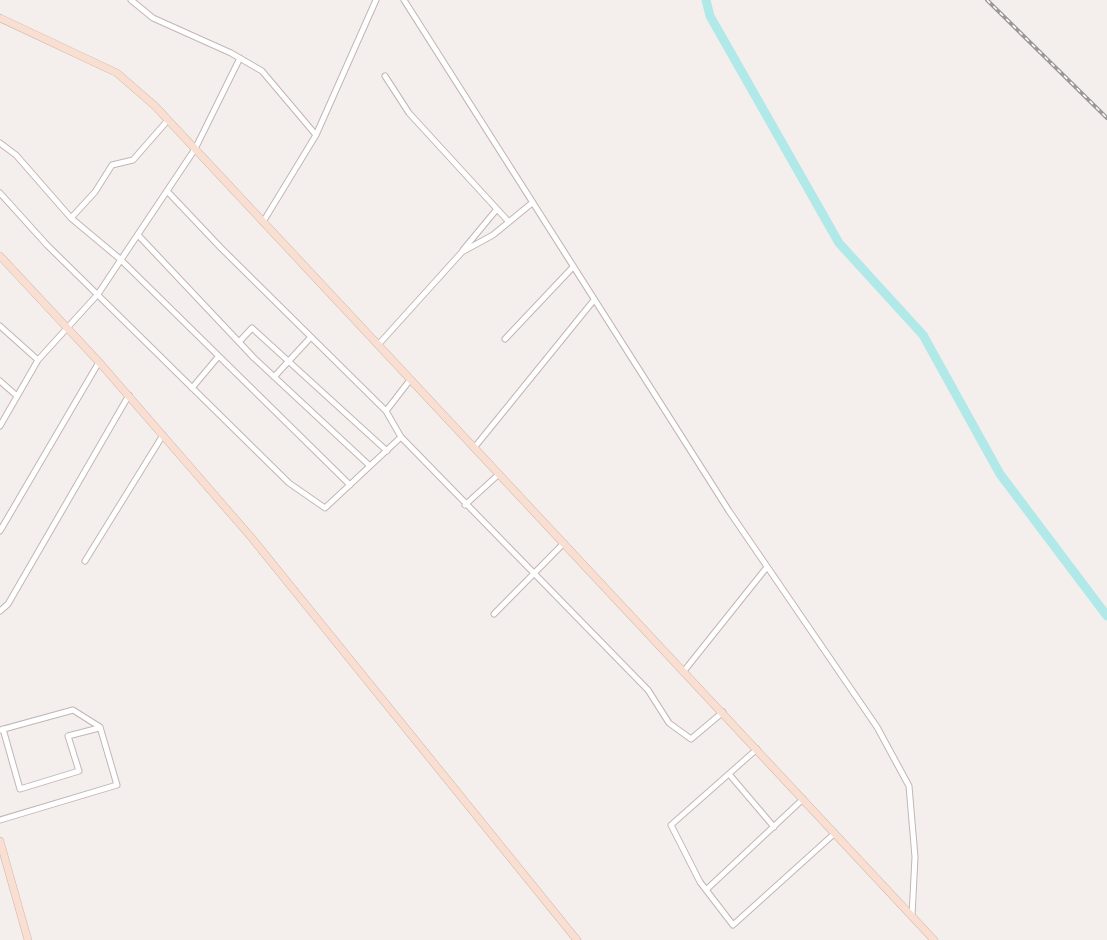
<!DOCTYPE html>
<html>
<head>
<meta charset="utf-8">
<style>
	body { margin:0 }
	canvas { display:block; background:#f4efec }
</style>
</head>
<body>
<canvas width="1107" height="940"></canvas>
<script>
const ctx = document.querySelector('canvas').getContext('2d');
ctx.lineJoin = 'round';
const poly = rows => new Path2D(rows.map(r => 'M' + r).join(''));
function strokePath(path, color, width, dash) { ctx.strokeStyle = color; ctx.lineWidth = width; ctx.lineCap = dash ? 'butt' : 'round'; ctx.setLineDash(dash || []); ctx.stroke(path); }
strokePath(poly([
	[706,0,710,16,839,243,923,335,1000,474,1107,616]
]), '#b1e9e8', 9);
const street = poly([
	[131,0,153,18,231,53,262,71,316,135],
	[404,0,729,511,877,727,909,786,915,857,912,916],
	[385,76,409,113,497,209],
	[0,143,16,155,71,218,120,259,350,485],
	[167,191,221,248,386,411,401,437],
	[0,193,47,245,289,483,325,508,401,437,648,690,669,723,691,739,723,712],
	[71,218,95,192,112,165,133,160,168,120],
	[263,222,316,135,376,0],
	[138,235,254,358,370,466],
	[463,250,497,209,509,222],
	[0,326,38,360],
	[505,339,573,267],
	[239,342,252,328,387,451],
	[378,345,462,252,493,235,532,203],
	[274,377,311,337],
	[0,381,17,396],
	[192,388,218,357],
	[386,411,410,380],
	[0,426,38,360,98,294,195,149,240,58],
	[474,448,594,300],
	[465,505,499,474],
	[0,531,99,362],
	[85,561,163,435],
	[0,611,8,604,129,395],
	[494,614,564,543],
	[684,671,767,567],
	[3,729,20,789,79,771,68,736,99,728],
	[0,730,73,710,100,727,117,785,0,820],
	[757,749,671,825,700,882,733,925,835,833],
	[729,774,774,827],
	[706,890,803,799]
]);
const secondary = poly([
	[0,18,117,73,155,106,934,940],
	[0,256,99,362,251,537,577,940],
	[0,841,28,940]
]);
strokePath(street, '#c2b6b3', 7);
strokePath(secondary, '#d1b2a4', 8);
strokePath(street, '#fff', 5);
strokePath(secondary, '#f9dfd2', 7);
const rail = poly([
	[987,0,1107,118]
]);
strokePath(rail, '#999', 4);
strokePath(rail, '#fff', 1.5, [4.5]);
</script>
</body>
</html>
